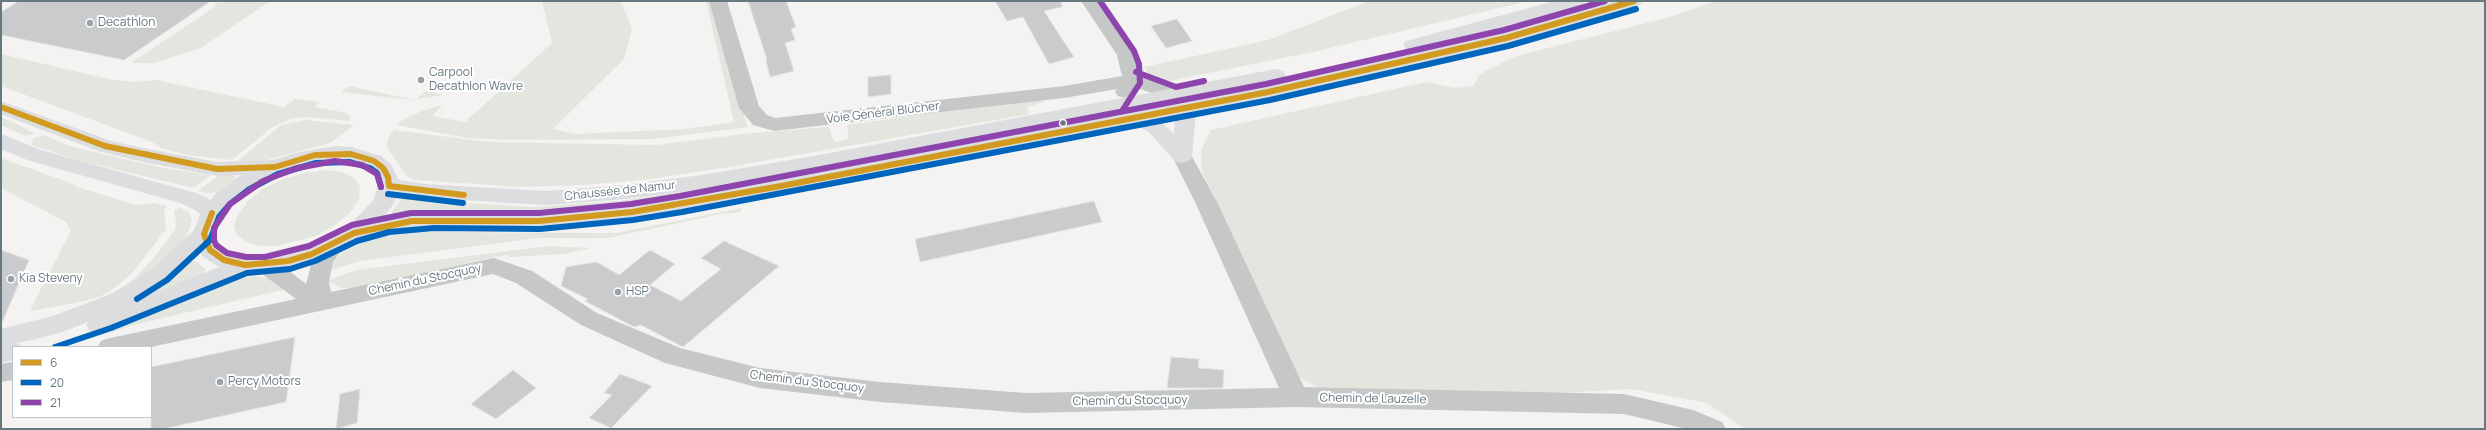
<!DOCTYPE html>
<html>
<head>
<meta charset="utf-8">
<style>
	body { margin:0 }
	#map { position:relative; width:2486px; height:430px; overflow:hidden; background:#f4f3f2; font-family:Manrope,sans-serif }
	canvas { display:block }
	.frame { position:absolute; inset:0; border:2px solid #667880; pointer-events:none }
	.legend { position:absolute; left:12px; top:346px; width:140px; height:72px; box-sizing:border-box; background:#fff; border:1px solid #c2c9cc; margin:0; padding:5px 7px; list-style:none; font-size:12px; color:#667880 }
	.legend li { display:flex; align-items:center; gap:8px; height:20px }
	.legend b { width:20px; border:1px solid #c2c9cc }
</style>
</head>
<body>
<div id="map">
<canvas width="2486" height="430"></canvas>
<div class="frame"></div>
<ul class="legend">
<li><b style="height:5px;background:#d39a20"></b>6</li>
<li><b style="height:5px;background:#0065bd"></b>20</li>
<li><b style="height:5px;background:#8e44ad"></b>21</li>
</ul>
</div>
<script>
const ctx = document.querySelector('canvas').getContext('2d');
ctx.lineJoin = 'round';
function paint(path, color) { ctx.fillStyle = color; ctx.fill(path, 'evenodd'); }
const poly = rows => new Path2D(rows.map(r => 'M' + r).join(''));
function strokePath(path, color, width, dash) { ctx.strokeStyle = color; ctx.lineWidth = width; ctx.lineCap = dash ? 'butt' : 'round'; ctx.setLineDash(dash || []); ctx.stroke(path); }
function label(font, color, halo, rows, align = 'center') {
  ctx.font = font + ' Manrope,sans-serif'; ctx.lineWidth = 4; ctx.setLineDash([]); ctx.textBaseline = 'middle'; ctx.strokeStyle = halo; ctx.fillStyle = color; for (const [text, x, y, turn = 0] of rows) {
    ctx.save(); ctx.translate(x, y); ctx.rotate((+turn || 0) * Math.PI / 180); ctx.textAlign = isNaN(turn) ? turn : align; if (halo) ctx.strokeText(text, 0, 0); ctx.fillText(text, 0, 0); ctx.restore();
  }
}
paint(poly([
	[220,1,270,1,201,48,154,63,131,63,216,6,214,5],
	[542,1,621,1,632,29,624,59,553,129,575,134,686,129,734,122,706,1,711,1,732,80,748,127,653,139,508,140,467,138,397,125,404,119,422,111,443,105,432,116,465,122,552,43],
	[1369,1,1529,1,1313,52,1159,83,1150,78,1144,67,1268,40],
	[1599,1,1608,1,1514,27,1568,10],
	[1716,1,2485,1,2485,429,1745,429,1707,403,1631,389,1543,394,1317,387,1300,378,1202,172,1201,150,1211,130,1426,82,1454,88,1473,86,1480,74,1516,56,1670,17],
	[1,54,113,80,135,82,156,80,284,107,295,99,320,102,315,107,347,113,350,117,350,121,306,117,290,119,270,129,232,160,187,155,161,148,152,142,1,86],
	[349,86,415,100,425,91,444,95,412,100,341,92],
	[1032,99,1044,102,1027,107,1029,114,735,166,644,180,581,185,521,187,414,180,406,176,387,147,388,138,394,130,488,142,656,145,752,133,829,127,834,142,849,139,847,125],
	[1,117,19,125,35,134,25,136,1,125],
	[306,120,354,125,330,143,267,160,235,163,281,125],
	[44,135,70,146,111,156,164,168,211,175,193,188,81,161,32,145,33,139],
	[1,158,76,185,74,186,136,205,154,203,167,206,164,211,166,229,134,271,116,287,101,296,84,301,32,311,31,308,71,231,66,222,1,188],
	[325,170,342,172,354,178,360,187,359,199,350,213,335,225,316,236,277,246,260,246,246,242,237,235,234,226,238,215,248,201,263,189,283,179,304,173],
	[219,175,234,175,235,178,217,192,207,193,198,191],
	[687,190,687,194,618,206,565,211,442,212,394,215,391,212,402,199,532,207,619,201],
	[179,207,189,212,192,220,185,241,176,254,122,289,137,276,153,259,175,230,176,222,174,211],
	[742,208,740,212,721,214,608,238,539,238,360,261,325,272,333,259,350,248,378,237,404,232,616,233],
	[549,246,591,248,564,254,511,257,506,255,351,288,341,288,328,281,350,272,364,269],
	[195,261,206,269,201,276,63,332,30,341,30,336,183,264],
	[255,276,268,278,287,289,137,324,64,347,53,347,88,337,141,318,227,280]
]), '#e3e5df');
const building = poly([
	[19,1,211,1,124,60,1,35,1,12,19,1],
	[748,1,786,1,796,27,791,29,795,40,785,43,794,71,770,77,766,61,767,60,748,1],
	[995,1,1061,1,1062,7,1044,11,1074,57,1049,64,1023,17,1007,21,995,1],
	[1177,19,1192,41,1166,48,1151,26,1177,19],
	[891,75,891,94,868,97,868,77,891,75],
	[1094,201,1102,222,920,262,915,239,1094,201],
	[724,241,779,266,683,347,641,325,634,327,585,301,588,299,561,286,566,267,597,262,619,275,650,250,675,264,650,285,681,301,721,269,701,258,724,241],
	[1,250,29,260,1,325,1,250],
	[295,337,286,402,163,429,151,429,151,367,295,337],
	[1171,357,1199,359,1198,368,1224,370,1223,388,1167,388,1171,357],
	[513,370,536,388,496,419,471,404,513,370],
	[620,374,652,386,611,428,589,418,612,395,604,393,620,374],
	[360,389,357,423,336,429,340,394,360,389]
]);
paint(building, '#cacbcc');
strokePath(building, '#e3e2e2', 1);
paint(poly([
	[709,1,727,1,759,106,767,115,775,118,1064,86,1122,76,1117,55,1081,1,1099,1,1137,55,1142,76,1182,91,1185,95,1182,99,1175,101,1137,88,1132,96,1125,98,1118,96,1115,92,1117,89,1064,98,774,131,753,125,739,108,709,1]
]), '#c6c8c8');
paint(poly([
	[1182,149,1189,151,1217,202,1304,387,1624,394,1693,410,1722,422,1726,429,1687,429,1624,414,1296,407,1026,413,880,402,760,388,665,363,581,325,516,283,493,274,151,347,98,347,101,341,110,338,296,299,258,271,255,265,258,259,266,257,274,259,306,284,314,254,326,239,334,237,342,239,345,245,333,262,329,282,331,292,494,258,532,271,597,313,680,348,760,368,880,382,1026,393,1279,388,1195,202,1172,156,1175,151,1182,149],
	[13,362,13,380,1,382,1,364,13,362]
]), '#c6c8c8');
paint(poly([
	[1555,1,1585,1,1582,5,1413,51,1406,49,1403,45,1406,41,1555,1],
	[1614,1,1643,1,1640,5,1506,44,1268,98,1196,112,1192,156,1189,161,1182,163,1175,161,1149,132,1134,124,632,219,539,229,412,229,360,239,312,262,266,273,247,273,98,334,90,331,86,325,88,322,58,333,17,343,23,347,13,347,13,360,1,363,1,329,53,316,111,294,154,268,194,230,201,213,216,193,236,178,268,162,295,153,335,146,351,147,381,156,390,163,399,180,425,184,545,191,615,186,702,175,819,155,1276,69,1283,71,1286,75,1283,79,1276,81,819,169,702,189,615,200,545,205,425,198,397,194,394,203,382,220,412,213,539,213,632,205,1268,86,1502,33,1614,1],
	[1175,116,1174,134,1158,119,1175,116],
	[335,160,350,161,367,166,377,177,378,186,373,201,346,228,306,248,266,257,245,257,231,254,220,246,215,234,222,215,232,203,252,188,299,166,335,160],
	[200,251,202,256,219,267,139,299,170,280,200,251]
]), '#dcddde');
paint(poly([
	[1,101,111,141,143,148,217,162,275,160,282,162,286,167,282,172,275,174,217,176,143,162,98,151,1,114,1,101],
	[1,134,41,150,196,193,211,200,223,213,220,218,212,220,204,218,195,210,180,203,27,160,1,149,1,134]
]), '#dcddde');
strokePath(poly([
	[1,107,105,146,217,169,275,167,315,155,351,154,374,161,383,168,388,177,389,186],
	[389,186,464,195],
	[212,213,204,234,210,250,224,260,245,265,288,261,312,254,354,233,412,221,539,221,632,212,781,186,1268,92,1506,38,1634,1]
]), '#d39a20', 6);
strokePath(poly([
	[388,194,463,203],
	[137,299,167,280,210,240,219,217,230,204,248,190,278,174,316,163,350,162,370,168,377,173,381,187],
	[55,347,111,328,247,273,290,269,315,261,357,241,389,232,434,228,540,229,633,220,682,212,1270,100,1508,46,1636,9]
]), '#0065bd', 6);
strokePath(poly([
	[1100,1,1134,51,1139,64,1140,83,1122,111],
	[1136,72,1176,87,1204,81],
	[381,187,377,174,362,165,335,161,297,168,263,181,230,204,214,228,214,240,216,245,227,253,246,257,265,257,309,246,352,225,411,213,539,213,631,204,680,196,1266,84,1504,30,1605,1]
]), '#8e44ad', 6);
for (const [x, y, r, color] of [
	[90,23,4,"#98a3a8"],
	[421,80,4,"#98a3a8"],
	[1063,123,3.5,"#667880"],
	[11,279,4,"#98a3a8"],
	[618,292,4,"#98a3a8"],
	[220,382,4,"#98a3a8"]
]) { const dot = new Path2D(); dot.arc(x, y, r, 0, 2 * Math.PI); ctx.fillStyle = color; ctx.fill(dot); strokePath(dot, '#fff', 1.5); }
label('12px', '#667880', '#fff', [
	["Decathlon",98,23],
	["Carpool",429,73],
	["Decathlon Wavre",429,87],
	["Kia Steveny",19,279],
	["HSP",626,292],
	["Percy Motors",228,382]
], 'left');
label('12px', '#667880', '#fff', [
	["Voie Général Blücher",883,113,-7],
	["Chaussée de Namur",620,191,-6],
	["Chemin du Stocquoy",425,280,-12],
	["Chemin du Stocquoy",807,382,7],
	["Chemin de Lauzelle",1373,399,1],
	["Chemin du Stocquoy",1130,401,-1]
]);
</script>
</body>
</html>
